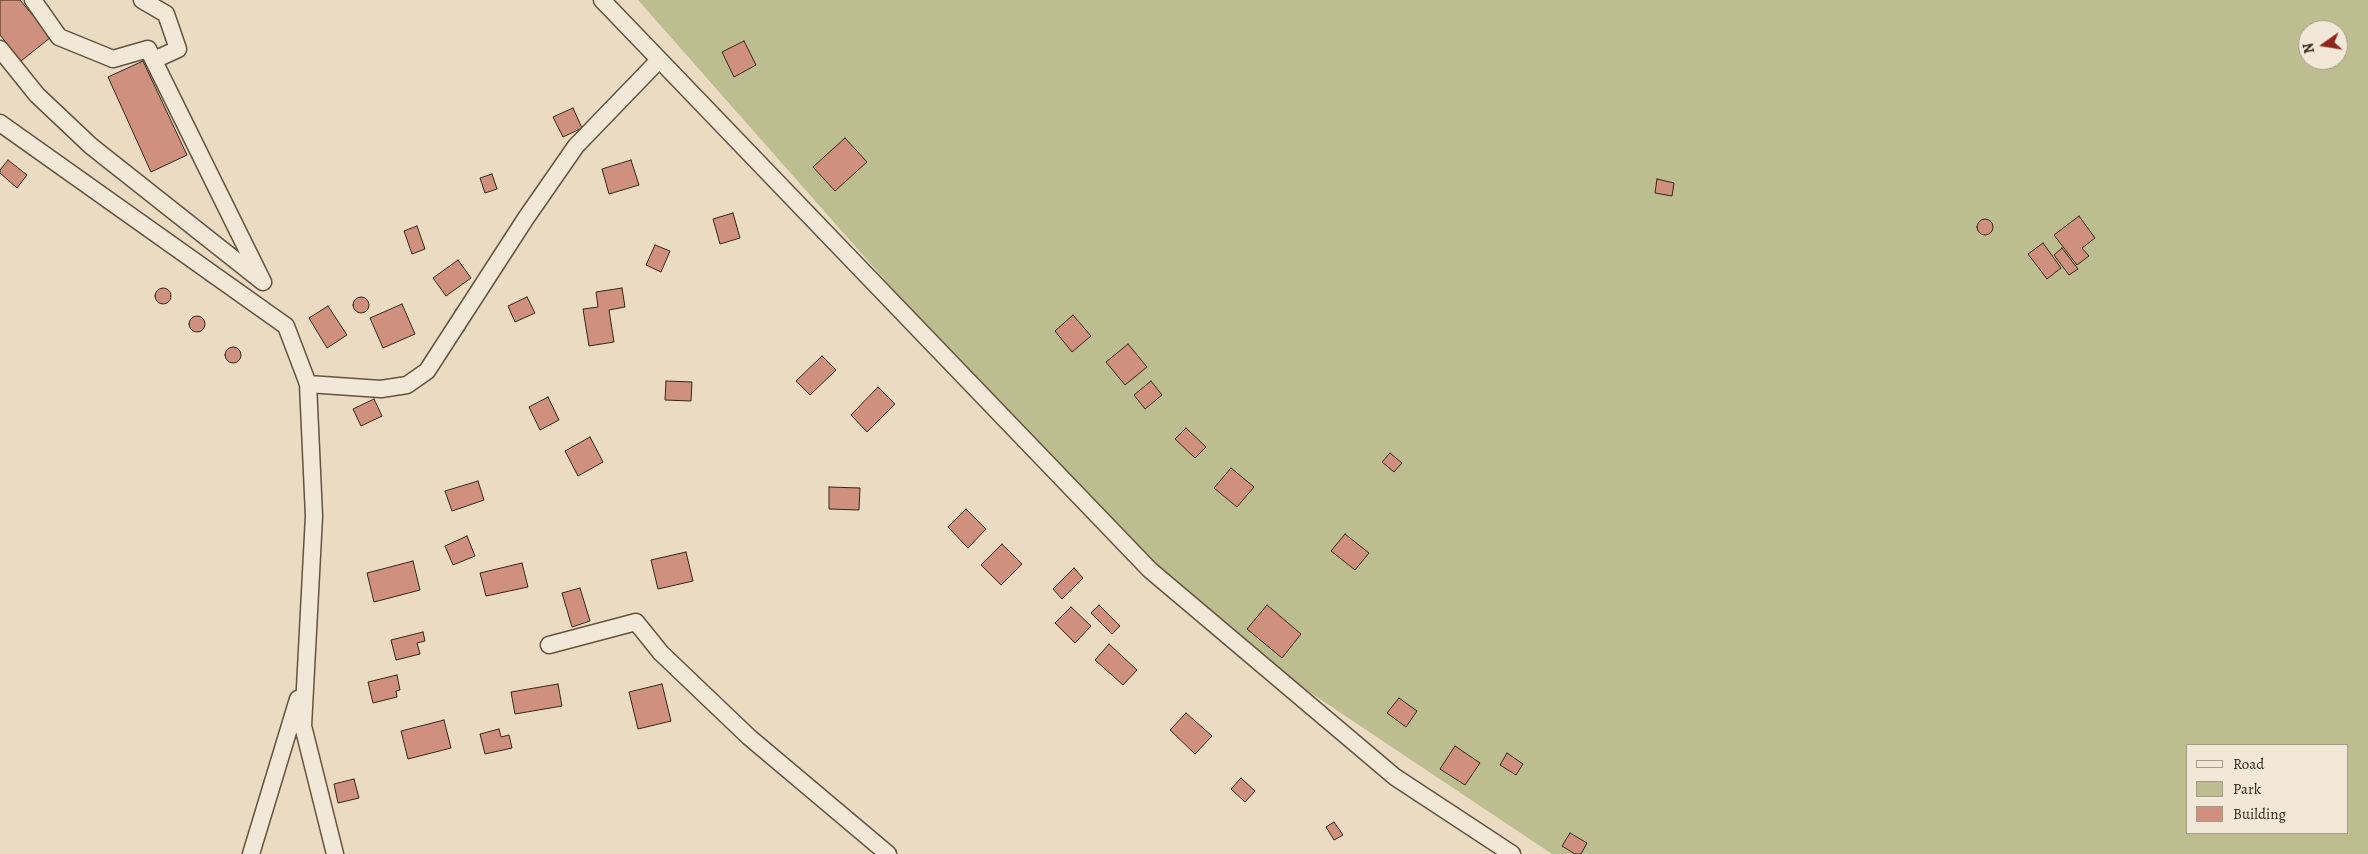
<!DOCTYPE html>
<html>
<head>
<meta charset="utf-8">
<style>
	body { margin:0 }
	#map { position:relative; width:2368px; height:854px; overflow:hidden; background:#ebdbc2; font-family:Alegreya,serif }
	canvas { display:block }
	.legend { position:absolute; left:2186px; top:744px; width:162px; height:90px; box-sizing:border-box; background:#f2e8d7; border:1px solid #a79b8a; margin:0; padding:6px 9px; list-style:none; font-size:15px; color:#362716 }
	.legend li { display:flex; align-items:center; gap:10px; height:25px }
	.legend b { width:25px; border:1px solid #a79b8a }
	.north { position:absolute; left:2298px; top:20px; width:50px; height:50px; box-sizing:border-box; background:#f2e8d7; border:1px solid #a79b8a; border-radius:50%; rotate:257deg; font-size:14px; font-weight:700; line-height:20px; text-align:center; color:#362716 }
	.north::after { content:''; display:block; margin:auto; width:18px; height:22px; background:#8f2418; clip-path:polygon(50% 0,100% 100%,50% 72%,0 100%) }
</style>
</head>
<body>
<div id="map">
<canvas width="2368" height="854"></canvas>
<ul class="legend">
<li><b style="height:6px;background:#f2e8d7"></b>Road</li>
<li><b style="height:14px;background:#bdbe8f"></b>Park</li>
<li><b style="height:14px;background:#d0907e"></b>Building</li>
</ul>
<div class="north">N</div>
</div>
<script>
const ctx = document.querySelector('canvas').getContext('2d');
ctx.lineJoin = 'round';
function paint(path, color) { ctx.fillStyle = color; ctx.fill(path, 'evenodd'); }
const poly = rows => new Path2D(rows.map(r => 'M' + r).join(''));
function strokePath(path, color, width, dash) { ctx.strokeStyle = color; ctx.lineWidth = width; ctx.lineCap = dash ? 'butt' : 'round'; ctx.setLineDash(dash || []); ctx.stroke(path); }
paint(poly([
	[638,0,2368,0,2368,854,1552,854,1218,631,936,338],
	[2308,30,2338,30,2338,60,2308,60],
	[2187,745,2347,745,2347,833,2187,833]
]), '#bdbe8f');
const building = poly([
	[0,0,20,0,51,37,21,61,0,35,0,0],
	[744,41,756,65,734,77,722,52,744,41],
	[143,61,187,155,151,172,108,77,143,61],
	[573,108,582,128,563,137,553,117,573,108],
	[845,138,867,162,835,191,813,167,845,138],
	[8,160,27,175,17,188,0,173,0,170,8,160],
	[631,160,639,185,609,194,602,169,631,160],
	[492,174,497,189,485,193,480,178,492,174],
	[1657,179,1674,183,1672,196,1655,193,1657,179],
	[733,213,740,238,720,244,713,219,733,213],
	[2079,216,2095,238,2082,248,2089,256,2077,265,2054,235,2079,216],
	'1977 227a8 8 0 1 1 16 0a8 8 0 1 1-16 0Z',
	[417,226,425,249,412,254,404,231,417,226],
	[2043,243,2061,268,2047,279,2028,254,2043,243],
	[655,245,670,251,661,272,646,265,655,245],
	[2062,248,2078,269,2069,275,2054,255,2062,248],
	[458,260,471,278,446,296,433,278,458,260],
	'155 296a8 8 0 1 1 16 0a8 8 0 1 1-16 0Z',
	[622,288,625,307,609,310,614,342,589,346,583,309,598,307,596,292,622,288],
	'353 305a8 8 0 1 1 16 0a8 8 0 1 1-16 0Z',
	[527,297,535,313,515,322,508,306,527,297],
	[402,304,415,334,383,348,370,318,402,304],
	[328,306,347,335,327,348,309,318,328,306],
	[1073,315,1091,336,1072,352,1055,331,1073,315],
	'189 324a8 8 0 1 1 16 0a8 8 0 1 1-16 0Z',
	[1128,344,1147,367,1125,385,1106,362,1128,344],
	'225 355a8 8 0 1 1 16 0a8 8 0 1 1-16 0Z',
	[822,356,836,370,810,395,796,381,822,356],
	[666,381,692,382,691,401,665,400,666,381],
	[1151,381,1162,395,1145,409,1134,395,1151,381],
	[878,387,895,404,867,432,851,415,878,387],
	[548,397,559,420,540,430,529,407,548,397],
	[374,399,382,416,361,426,353,409,374,399],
	[1186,428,1206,447,1195,458,1175,439,1186,428],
	[590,437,603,462,578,476,565,451,590,437],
	[1390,453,1402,463,1394,472,1382,462,1390,453],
	[1231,468,1254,487,1237,507,1214,488,1231,468],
	[478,481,484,500,452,511,445,491,478,481],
	[829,487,860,488,859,510,829,509,829,487],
	[966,509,986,529,968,548,948,527,966,509],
	[1345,534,1369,553,1355,570,1331,551,1345,534],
	[467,536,475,556,453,565,445,546,467,536],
	[1002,544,1022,564,1001,585,981,565,1002,544],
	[686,552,693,581,658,589,651,560,686,552],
	[413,561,420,590,374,602,367,573,413,561],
	[522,563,528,587,486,596,480,573,522,563],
	[1074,568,1083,578,1062,599,1053,589,1074,568],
	[580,588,590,621,572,627,562,593,580,588],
	[1099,605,1120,626,1112,634,1091,613,1099,605],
	[1267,605,1301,634,1282,658,1247,629,1267,605],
	[1071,607,1091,626,1075,643,1055,623,1071,607],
	[423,632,425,641,417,643,420,654,396,660,391,640,423,632],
	[1109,644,1137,670,1123,685,1095,660,1109,644],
	[397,675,400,690,396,691,397,697,373,703,368,682,397,675],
	[558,684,562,706,515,714,511,692,558,684],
	[662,684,671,721,638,729,629,692,662,684],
	[1399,698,1417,711,1406,727,1387,713,1399,698],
	[1186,713,1212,736,1195,754,1170,730,1186,713],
	[444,720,451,748,408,759,401,731,444,720],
	[499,729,501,737,509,735,512,748,485,754,480,734,499,729],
	[1455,746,1480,763,1465,785,1440,769,1455,746],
	[1507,753,1523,764,1516,775,1500,765,1507,753],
	[1241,778,1255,791,1245,802,1231,789,1241,778],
	[354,779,359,798,338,803,334,784,354,779],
	[1334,822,1343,835,1334,840,1326,827,1334,822],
	[1570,833,1587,843,1581,854,1575,854,1562,846,1570,833]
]);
paint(building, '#d0907e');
strokePath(building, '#362716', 1);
const street = poly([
	[142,0,166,14,178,49,154,60],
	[602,0,1150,570,1395,777,1512,854],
	[0,49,37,95,91,146,263,282,148,49,113,59,59,37,33,0],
	[0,123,286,326,308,384,314,516,303,726,335,854],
	[308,384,381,389,407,385,427,371,526,218,576,146,659,60],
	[549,645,636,622,661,653,749,737,888,854],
	[251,854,298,699]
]);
strokePath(street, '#635441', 19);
strokePath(street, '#f2e8d7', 16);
</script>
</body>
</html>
